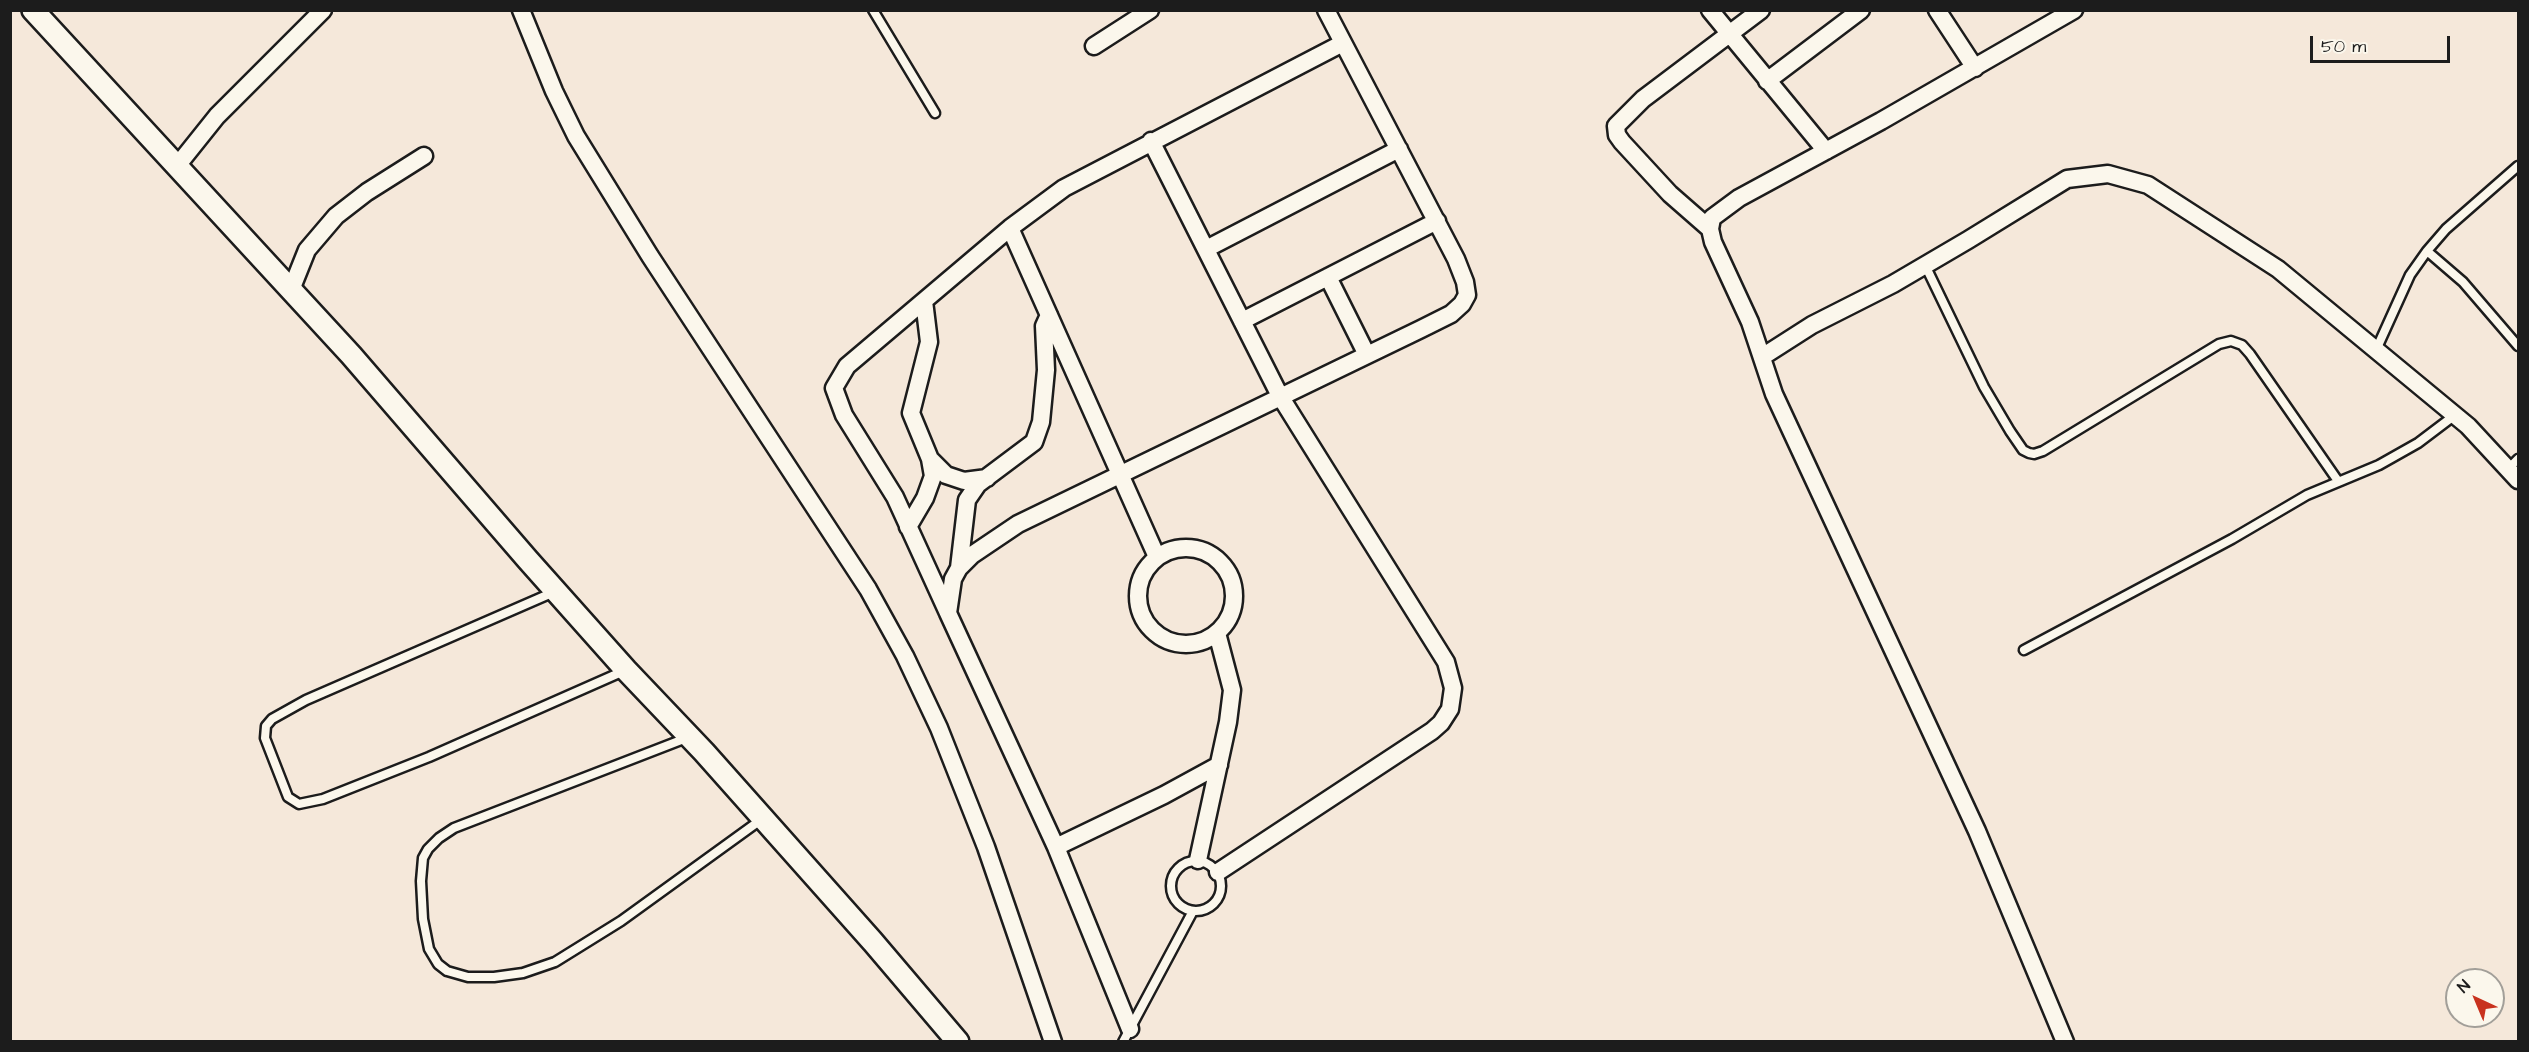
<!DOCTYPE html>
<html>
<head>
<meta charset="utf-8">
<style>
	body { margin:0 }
	#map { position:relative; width:2529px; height:1052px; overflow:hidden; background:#f5e8da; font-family:"Architects Daughter",sans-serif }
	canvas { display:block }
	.frame { position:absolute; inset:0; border:12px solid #1c1c1c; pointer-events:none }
	.north { position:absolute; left:2445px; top:968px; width:60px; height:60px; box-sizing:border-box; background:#fbf7ec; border:2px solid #a29f99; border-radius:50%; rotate:316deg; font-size:16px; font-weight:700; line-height:24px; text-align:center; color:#1c1c1c }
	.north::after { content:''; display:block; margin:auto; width:21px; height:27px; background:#c8321e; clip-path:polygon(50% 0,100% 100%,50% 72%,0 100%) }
	.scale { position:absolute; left:2310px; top:36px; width:140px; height:27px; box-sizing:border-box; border:3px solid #1c1c1c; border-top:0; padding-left:8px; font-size:18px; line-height:21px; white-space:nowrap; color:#1c1c1c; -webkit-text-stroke:4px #fbf7ec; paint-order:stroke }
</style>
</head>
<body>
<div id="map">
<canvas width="2529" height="1052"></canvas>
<div class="frame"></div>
<div class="north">N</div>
<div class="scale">50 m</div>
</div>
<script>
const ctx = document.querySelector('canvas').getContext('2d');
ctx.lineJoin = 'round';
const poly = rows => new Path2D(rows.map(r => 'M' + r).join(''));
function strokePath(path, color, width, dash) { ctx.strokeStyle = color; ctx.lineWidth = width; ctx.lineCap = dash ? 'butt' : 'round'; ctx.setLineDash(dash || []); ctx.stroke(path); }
const service = poly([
	[873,10,935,113],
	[2427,251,2463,282,2518,346],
	[1925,265,1984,387,2010,431,2023,450,2029,453,2034,454,2043,451,2219,344,2231,341,2242,345,2250,354,2338,481],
	[2376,350,2410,275,2427,251,2446,229,2518,166],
	[2509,468,2518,459],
	[554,592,306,700,272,719,266,726,265,738,288,797,299,804,323,799,429,757,626,670],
	[2024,650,2232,539,2307,495,2379,465,2418,443,2455,415],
	[689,737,454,828,439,838,428,849,423,858,421,881,423,919,429,949,438,964,447,971,468,977,494,977,523,973,555,962,621,921,762,819],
	'1171 886a25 25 0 1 1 50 0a25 25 0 1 1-50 0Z',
	[1123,1042,1193,911]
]);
const minor = poly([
	[521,10,554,91,576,136,650,256,868,589,905,656,939,728,986,847,1053,1042],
	[1710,10,1826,151],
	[1937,10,1975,68],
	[1094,46,1150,10],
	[1767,81,1861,10],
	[1151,141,1280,396,1446,662,1453,688,1450,709,1441,723,1432,731,1218,872],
	[177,166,217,116,323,10],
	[1010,228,1157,557],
	[1710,229,1670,194,1622,142,1617,135,1616,126,1643,99,1761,10],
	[1206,249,1399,149],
	[1328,277,1367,355],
	[291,290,307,250,336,216,367,192,424,156],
	[1242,321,1437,221],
	[1762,357,1812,325,1893,284,1968,240,2067,179,2108,174,2148,185,2278,269,2468,426,2518,480],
	[930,459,946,475,964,481,987,478],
	[908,527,925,498,933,476,930,459,911,413,929,342,924,301],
	'1138 596a48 48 0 1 1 96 0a48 48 0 1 1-96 0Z',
	[959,568,967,500,978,484,1034,442,1041,422,1046,370,1044,326,1049,315],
	[948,613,895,497,844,415,834,388,847,366,1010,228,1064,188,1343,43],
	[1056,847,1164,795,1219,765],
	[1198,860,1228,722,1232,690,1217,633],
	[1130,1029,1056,847,948,613,953,579,959,568,972,555,1018,524,1421,329,1451,314,1462,304,1467,295,1465,282,1456,259,1326,10],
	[2065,1042,1977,831,1774,394,1750,322,1713,242,1710,229,1712,218,1739,198,1881,121,2074,10]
]);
const tertiary = poly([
	[33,10,351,355,528,560,626,670,704,752,873,942,958,1042]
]);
strokePath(service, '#1c1c1c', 13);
strokePath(minor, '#1c1c1c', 21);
strokePath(tertiary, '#1c1c1c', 26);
strokePath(service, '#fbf7ec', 8);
strokePath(minor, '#fbf7ec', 16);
strokePath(tertiary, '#fbf7ec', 21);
</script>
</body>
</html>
